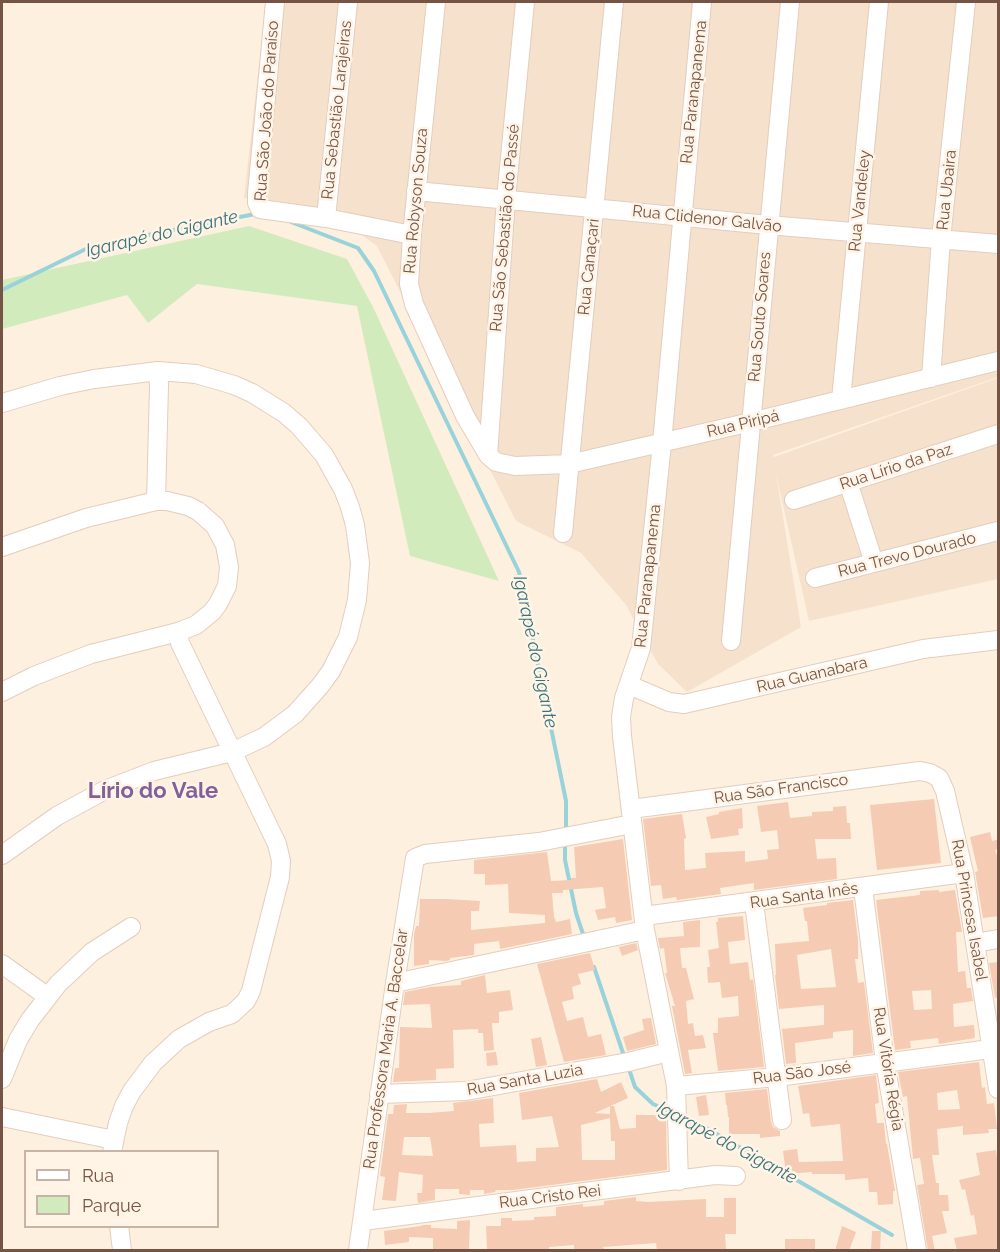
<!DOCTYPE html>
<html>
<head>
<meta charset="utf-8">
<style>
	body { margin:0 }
	#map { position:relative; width:1000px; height:1252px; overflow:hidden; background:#fef0de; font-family:Raleway,sans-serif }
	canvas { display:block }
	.frame { position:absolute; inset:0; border:3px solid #755445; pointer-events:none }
	.legend { position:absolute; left:24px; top:1150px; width:195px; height:78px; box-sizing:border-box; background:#fff4e6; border:2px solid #c8b4a6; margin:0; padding:8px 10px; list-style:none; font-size:18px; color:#755445 }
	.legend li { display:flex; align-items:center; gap:12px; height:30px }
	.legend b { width:30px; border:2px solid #c8b4a6 }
</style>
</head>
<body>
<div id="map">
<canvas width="1000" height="1252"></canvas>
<div class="frame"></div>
<ul class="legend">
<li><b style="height:8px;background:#fff"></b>Rua</li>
<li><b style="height:16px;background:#d2ebbd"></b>Parque</li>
</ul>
</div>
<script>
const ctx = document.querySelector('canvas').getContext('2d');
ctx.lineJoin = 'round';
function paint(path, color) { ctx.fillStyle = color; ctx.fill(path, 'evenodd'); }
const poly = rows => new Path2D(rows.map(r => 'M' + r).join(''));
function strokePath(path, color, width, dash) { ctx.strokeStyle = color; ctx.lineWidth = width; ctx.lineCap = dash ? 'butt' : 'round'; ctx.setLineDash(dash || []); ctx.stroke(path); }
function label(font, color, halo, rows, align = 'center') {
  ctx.font = font + ' Raleway,sans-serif'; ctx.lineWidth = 5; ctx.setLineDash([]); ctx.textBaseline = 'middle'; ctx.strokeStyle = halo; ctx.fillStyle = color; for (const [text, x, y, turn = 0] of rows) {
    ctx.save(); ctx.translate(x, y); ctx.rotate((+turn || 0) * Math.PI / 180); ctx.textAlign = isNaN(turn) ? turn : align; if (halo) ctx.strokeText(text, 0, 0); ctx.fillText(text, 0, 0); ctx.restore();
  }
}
paint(poly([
	[266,2,998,2,998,377,773,455,774,457,998,378,998,579,809,621,776,474,801,627,687,692,658,664,626,605,581,553,516,521,377,246,338,218,244,198]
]), '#f6e1cc');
paint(poly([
	[249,226,347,259,373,307,499,581,410,556,357,306,197,284,148,323,127,295,2,329,2,280]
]), '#d2ebbd');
strokePath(poly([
	[291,222,358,248,374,271,519,572,566,801,566,831],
	[2,290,92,246,255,214],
	[565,842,565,860,576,913,584,937],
	[594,967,624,1056],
	[628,1066,635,1087,653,1104,671,1112],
	[684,1118,701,1125,892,1235]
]), '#98d3da', 4);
paint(poly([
	[934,799,941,863,877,870,870,805],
	[788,802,790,818,812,816,812,812,833,811,833,807,846,806,847,823,850,823,851,839,815,839,817,859,836,858,837,879,754,890,754,883,720,888,721,894,677,900,676,897,663,899,661,885,651,886,643,819,682,814,686,838,684,839,685,870,706,868,705,853,745,851,745,862,768,859,767,850,779,849,777,830,761,832,757,806],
	[742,808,743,828,738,829,739,835,711,839,706,817,719,814,719,812],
	[990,832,992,841,999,839,999,849,995,850,999,862,999,916,983,918,975,872,978,871,970,837],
	[623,839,632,920,616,923,615,917,598,920,595,910,606,908,603,887,563,890,563,893,552,893,554,917,556,922,570,919,572,934,500,949,499,941,474,944,474,955,450,958,450,960,446,961,429,960,429,964,414,966,414,934,416,926,419,926,420,899,447,899,480,901,479,911,471,911,471,930,545,923,545,915,509,913,508,884,485,885,485,874,474,874,474,860,547,852,551,881,571,880,571,878,576,878,574,847],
	[939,890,939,892,955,890,962,932,956,932,958,972,965,971,967,988,971,988,973,1001,953,1004,954,1027,974,1025,975,1038,939,1044,938,1038,910,1041,911,1048,895,1050,876,900,920,895,920,891],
	[931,990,932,1009,914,1010,912,991],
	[853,900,858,940,858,959,855,959,858,983,864,982,873,1053,853,1056,853,1030,833,1032,833,1038,795,1043,796,1063,786,1064,782,1029,824,1025,824,1005,779,1009,775,975,776,975,775,944,809,941,807,921,805,921,803,908,827,905,827,903],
	[831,949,836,987,801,989,797,955],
	[743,916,745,940,728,942,730,964,748,962,750,980,753,979,764,1067,718,1071,713,1033,718,1033,718,1018,739,1016,738,996,722,998,720,982,708,983,707,967,710,967,708,950,719,948,716,922,718,922,718,918],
	[700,920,700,947,680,948,682,968,686,968,694,999,686,1001,688,1024,693,1023,695,1036,703,1035,706,1048,688,1050,692,1073,685,1074,672,1006,675,1006,665,973,667,973,664,948,660,949,658,938,684,936,683,922],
	[636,943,638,950,622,956,619,947],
	[590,953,595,970,578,974,581,984,572,987,574,999,562,1002,567,1021,583,1017,588,1037,601,1034,606,1055,564,1062,537,964],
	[999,962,999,997,995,998,989,963],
	[485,975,487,993,510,990,513,1010,499,1012,499,1023,492,1023,494,1050,484,1051,483,1033,478,1033,478,1029,453,1030,454,1068,436,1069,436,1080,393,1082,395,1068,399,1068,400,1027,432,1028,430,1004,403,1005,405,992,430,987,461,985,461,981],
	[651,1018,656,1044,627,1051,623,1037,644,1030,642,1019],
	[541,1037,547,1065,536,1067,531,1039],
	[496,1052,498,1065,487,1066,486,1053],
	[979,1062,982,1088,985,1087,987,1104,994,1103,997,1129,988,1129,989,1133,963,1135,963,1126,937,1129,939,1155,932,1155,936,1183,939,1183,939,1195,948,1195,949,1211,942,1211,947,1233,932,1236,935,1251,928,1251,917,1185,924,1184,920,1158,913,1159,907,1096,903,1097,898,1072],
	[957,1090,960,1109,938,1110,937,1093],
	[876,1075,879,1103,875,1104,877,1123,884,1123,886,1144,887,1144,895,1191,893,1191,893,1204,878,1205,877,1192,869,1192,868,1178,845,1180,845,1174,812,1174,812,1172,786,1174,783,1151,797,1149,799,1162,843,1161,840,1124,811,1127,809,1113,803,1114,798,1086],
	[597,1079,601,1092,621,1082,628,1098,595,1113,610,1114,610,1106,614,1106,620,1129,636,1128,636,1115,666,1115,667,1170,513,1190,496,1190,495,1192,484,1194,484,1190,470,1190,470,1195,459,1194,459,1189,435,1189,435,1200,418,1203,417,1193,422,1193,423,1175,399,1172,396,1201,382,1200,385,1177,380,1176,388,1114,393,1114,394,1105,407,1104,406,1113,429,1113,454,1111,453,1103,493,1098,494,1123,479,1124,480,1147,516,1145,517,1162,536,1161,536,1148,559,1147,552,1116,522,1120,519,1093],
	[610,1118,611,1141,615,1141,615,1160,582,1160,581,1125],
	[404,1137,430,1137,433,1156,402,1155],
	[767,1089,771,1121,773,1127,780,1131,780,1136,760,1138,760,1134,729,1134,729,1117,728,1117,727,1105,726,1105,725,1093],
	[706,1095,709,1115,699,1116,696,1097],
	[996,1150,997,1157,999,1156,999,1251,957,1251,954,1238,977,1234,974,1215,971,1216,965,1189,962,1190,959,1180,980,1175,976,1153],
	[636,1197,636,1201,648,1202,706,1199,706,1217,724,1217,724,1198,736,1198,736,1234,725,1234,726,1249,706,1251,657,1251,656,1243,603,1247,604,1249,588,1251,574,1251,574,1245,549,1247,549,1251,487,1251,486,1226,501,1226,501,1218,512,1218,512,1221,534,1220,534,1217,556,1216,556,1207,583,1204,583,1207,604,1205,604,1201],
	[470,1220,469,1249,433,1249,433,1238,409,1237,409,1242,385,1245,384,1231,421,1226,423,1225,431,1225,431,1228,457,1229,457,1221],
	[842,1226,856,1232,849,1251,835,1251],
	[872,1231,881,1231,880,1251,871,1251],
	[785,1239,815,1239,815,1251,785,1251]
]), '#f5cbb4');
const minor = poly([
	[275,2,257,193,257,203,260,209,326,218,412,235],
	[436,2,412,235,409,284,414,304,465,416,488,455,496,462,515,466,569,464,751,422,998,361],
	[416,191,768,225,998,244],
	[326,218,348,2],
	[931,378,941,239,966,2],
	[841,400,879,2],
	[2,403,60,386,94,379,158,371,196,374,234,385,252,393,284,413,299,426,324,455,343,489,350,507,355,525,360,563,357,600,348,637,331,671,320,686,295,714,264,737,232,752,154,771,105,790,57,816,2,855],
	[488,455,506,199,525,2],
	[848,482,874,563],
	[794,500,998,434],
	[156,501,159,385,158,371],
	[563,533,614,2],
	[2,547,86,518,156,501,167,501,188,506,198,511,215,526,225,545,229,567,227,586,218,604,212,612,196,625,178,632,91,654,34,676,2,692],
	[815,578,998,531],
	[731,641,790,2],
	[629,685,669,702,684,704,923,649,998,640],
	[631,809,920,771,930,773,939,778,945,791,964,873,998,1089],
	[863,888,885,1062,917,1250],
	[754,903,782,1120],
	[644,916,964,873],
	[975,943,998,939],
	[2,964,48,997],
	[395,983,645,930],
	[2,1079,18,1040,30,1020,58,984,92,952,131,927],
	[676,1086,777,1077,998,1048],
	[379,1094,466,1091,628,1062,669,1052],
	[2,1117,114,1140],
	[112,1152,118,1123,124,1106,132,1091,153,1063,179,1039,209,1022,232,1014,246,1001,251,991,280,877,281,861,277,844,180,643,178,632],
	[679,1181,676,1086,645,930,622,736,621,717,624,698,641,648,662,443,702,2],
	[363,1221,715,1175,736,1176],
	[119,1226,122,1250],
	[358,1250,395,983,415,858,425,854,539,842,632,824]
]);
strokePath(minor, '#e4cdbd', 20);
strokePath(minor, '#fff', 18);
label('16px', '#755445', '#fff4e6', [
	["Rua Paranapanema",694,92,-84],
	["Rua Sebastião Larajeiras",337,110,-84],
	["Rua São João do Paraíso",267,111,-86],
	["Rua Ubaira",947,190,-84],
	["Rua Robyson Souza",416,201,-85],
	["Rua Vandeley",860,201,-84],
	["Rua Clidenor Galvão",707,219,6],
	["Rua São Sebastião do Passé",505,228,-85],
	["Rua Canaçari",589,267,-84],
	["Rua Souto Soares",760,317,-85],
	["Rua Piripá",743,424,-13],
	["Rua Lírio da Paz",896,467,-18],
	["Rua Trevo Dourado",907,555,-14],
	["Rua Paranapanema",648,576,-84],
	["Rua Guanabara",812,675,-13],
	["Rua São Francisco",781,789,-8],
	["Rua Santa Inês",804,896,-8],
	["Rua Princesa Isabel",969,910,80],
	["Rua Professora Maria A. Baccelar",386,1049,-82],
	["Rua Vitória Régia",888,1069,81],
	["Rua São José",802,1073,-7],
	["Rua Santa Luzia",525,1080,-10],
	["Rua Cristo Rei",550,1197,-7]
]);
label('italic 18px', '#38747c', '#fff4e6', [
	["Igarapé do Gigante",162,234,-13],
	["Igarapé do Gigante",535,652,78],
	["Igarapé do Gigante",727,1143,28]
]);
label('bold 22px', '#836099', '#fff4e6', [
	["Lírio do Vale",153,791]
]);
</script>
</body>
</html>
